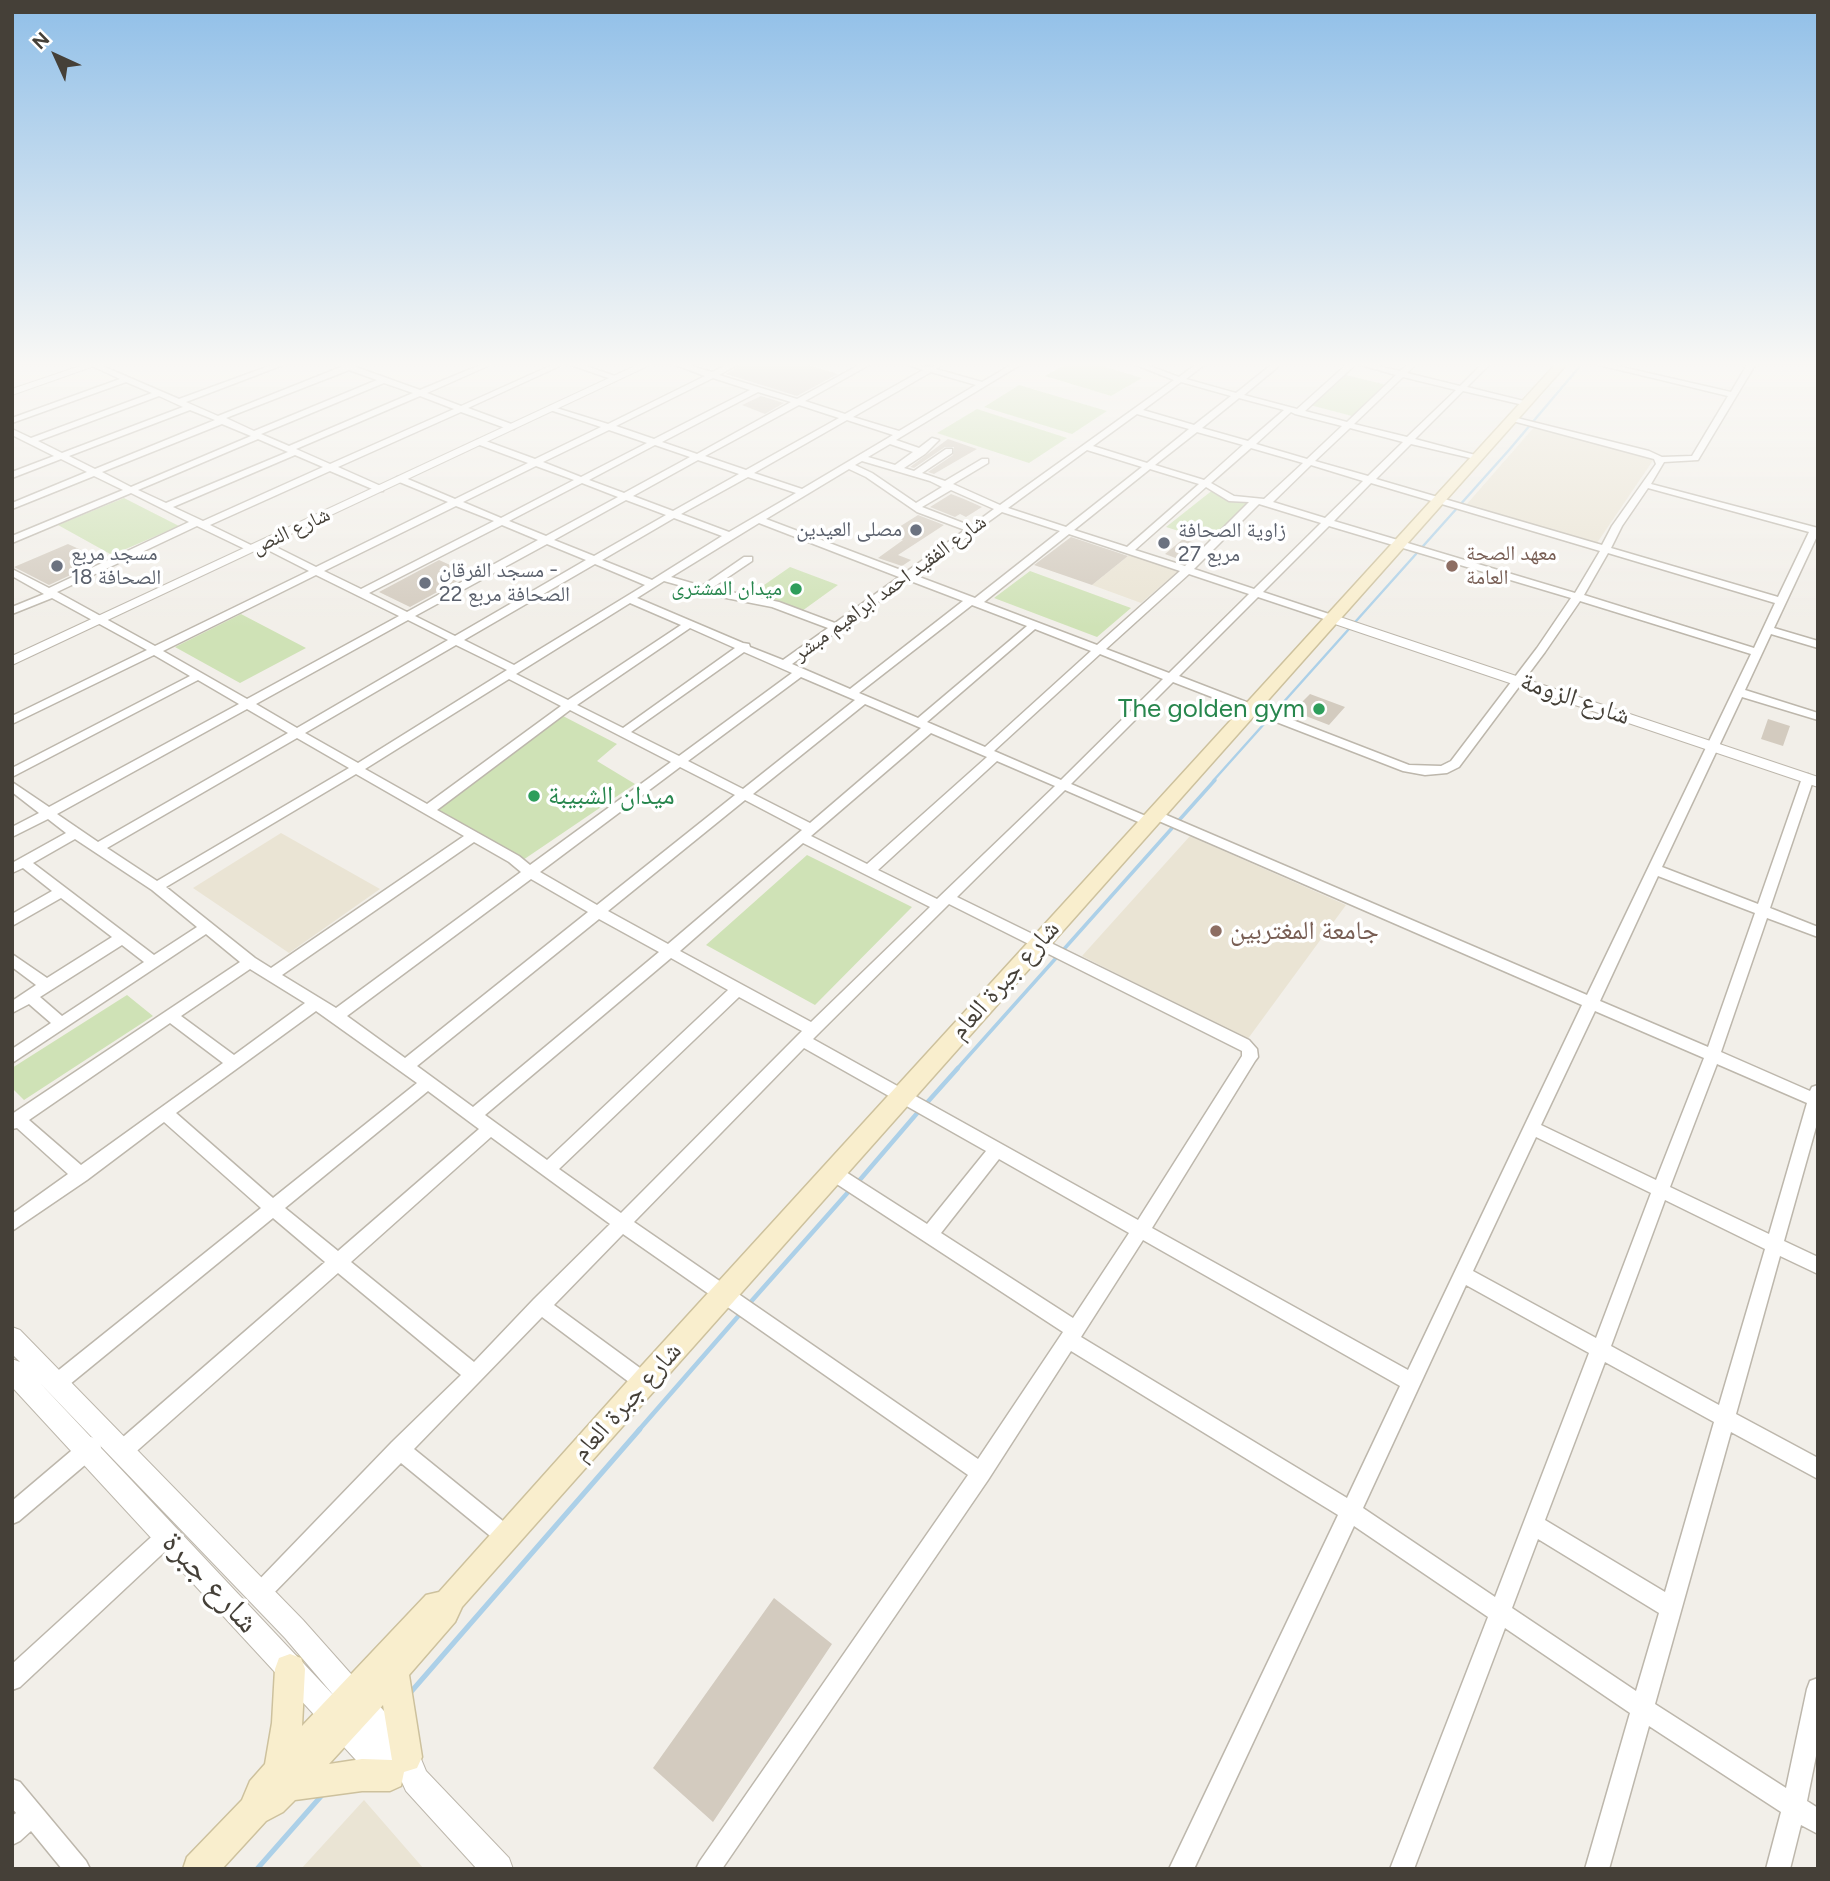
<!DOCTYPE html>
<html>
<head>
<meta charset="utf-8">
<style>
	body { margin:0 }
	#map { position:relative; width:1830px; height:1881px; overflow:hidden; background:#f2efe9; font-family:Figtree,sans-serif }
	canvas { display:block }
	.frame { position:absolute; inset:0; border:14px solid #454038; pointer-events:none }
	.north { position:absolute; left:21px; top:21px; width:70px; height:70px; -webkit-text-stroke:5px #fff; paint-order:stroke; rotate:315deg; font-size:19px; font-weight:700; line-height:28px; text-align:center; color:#454038 }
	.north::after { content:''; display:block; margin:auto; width:24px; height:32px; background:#454038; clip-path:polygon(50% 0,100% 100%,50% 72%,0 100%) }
</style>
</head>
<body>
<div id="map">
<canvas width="1830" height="1881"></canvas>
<div class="frame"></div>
<div class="north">N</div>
</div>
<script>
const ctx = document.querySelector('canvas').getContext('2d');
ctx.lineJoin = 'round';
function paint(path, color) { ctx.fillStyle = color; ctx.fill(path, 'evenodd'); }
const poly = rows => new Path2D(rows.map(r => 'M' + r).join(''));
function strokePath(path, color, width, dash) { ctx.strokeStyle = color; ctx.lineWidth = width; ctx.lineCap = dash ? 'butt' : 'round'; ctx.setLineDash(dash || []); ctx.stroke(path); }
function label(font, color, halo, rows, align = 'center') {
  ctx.font = font + ' Figtree,"Noto Naskh Arabic",sans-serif'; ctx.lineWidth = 7; ctx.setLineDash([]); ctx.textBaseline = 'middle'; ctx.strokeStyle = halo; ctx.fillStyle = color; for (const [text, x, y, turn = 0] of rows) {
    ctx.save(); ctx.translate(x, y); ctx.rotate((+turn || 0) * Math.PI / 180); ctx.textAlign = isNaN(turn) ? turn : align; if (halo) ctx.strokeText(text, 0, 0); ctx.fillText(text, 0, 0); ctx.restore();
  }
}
paint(poly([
	[1535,426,1656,456,1597,543,1466,505],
	[1133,552,1181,569,1141,603,1092,585],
	[281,833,380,889,289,953,193,888],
	[1190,836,1346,905,1247,1040,1082,956],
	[364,1800,424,1869,301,1869]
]), '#eae4d4');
paint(poly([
	[1065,365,1099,365,1142,378,1111,396,1045,376],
	[1346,375,1387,385,1352,416,1310,405],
	[1019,385,1107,411,1072,434,984,407],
	[977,409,1067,438,1029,463,937,433],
	[1214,489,1255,501,1211,541,1166,527],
	[124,498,179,526,112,555,58,525],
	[790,567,838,585,802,611,754,592],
	[1030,571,1131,608,1097,637,994,598],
	[241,614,306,648,240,683,175,647],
	[563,716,617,744,597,761,635,784,523,860,434,809],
	[807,855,912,907,815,1005,706,945],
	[127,995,153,1016,24,1100,12,1088,12,1068]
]), '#cfe2b6');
strokePath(poly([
	[1213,781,1509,450,1581,365]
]), '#acd0e8', 2.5);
strokePath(poly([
	[956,1070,1215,780]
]), '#acd0e8', 3.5);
strokePath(poly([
	[924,1106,958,1068],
	[858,1182,919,1111],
	[748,1305,850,1190],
	[638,1431,741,1313]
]), '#acd0e8', 4.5);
strokePath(poly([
	[410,1693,640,1429],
	[257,1869,323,1794]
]), '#acd0e8', 5);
paint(poly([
	[809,365,838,374,797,396,726,374,741,365],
	[761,396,784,403,765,414,742,405],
	[948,439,977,449,934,474,928,472,953,455,954,447,945,447,914,468,910,467],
	[951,494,964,499,982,507,966,517,960,514,955,517,930,507],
	[918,515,944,525,898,555,911,560,902,566,878,558,903,540,888,534],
	[1071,537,1128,556,1092,585,1034,565],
	[1183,539,1202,545,1186,562,1165,554],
	[68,544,103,560,49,585,14,567],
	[439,560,470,574,410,607,379,592],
	[1310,694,1345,707,1329,725,1293,711],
	[1768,719,1790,726,1783,746,1761,739],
	[774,1598,832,1644,713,1822,653,1768]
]), '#d3cbbf');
const minor = poly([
	[90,365,100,365,179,399,272,365,283,365,186,402,218,416,341,367,339,365,358,365,356,367,420,390,480,365,490,365,427,393,461,406,552,365,562,365,468,408,514,425,514,429,508,429,461,412,338,467,383,487,383,491,377,491,330,471,210,525,255,547,255,551,249,551,197,526,57,592,155,646,309,571,260,546,260,542,266,542,316,567,448,502,397,481,397,477,403,477,455,499,528,463,477,444,477,440,483,440,535,459,601,427,550,410,550,406,608,424,705,376,676,365,688,365,712,372,727,365,737,365,719,375,797,399,859,365,869,365,805,401,845,414,923,370,909,365,929,367,942,365,936,369,982,382,1011,365,1020,365,896,440,919,448,932,438,939,440,925,454,904,468,914,471,946,449,952,449,952,453,922,473,945,481,982,459,988,459,988,463,953,484,1000,505,1174,380,1136,365,1147,365,1179,377,1195,365,1204,365,1186,379,1236,393,1271,365,1280,365,1244,395,1297,409,1346,365,1355,365,1305,411,1347,422,1396,375,1361,365,1374,365,1400,371,1407,365,1415,365,1407,373,1460,386,1481,365,1489,365,1467,387,1528,402,1528,406,1463,391,1415,439,1479,456,1479,460,1411,444,1376,479,1602,545,1612,526,1656,464,1654,459,1509,420,1509,416,1649,451,1662,457,1692,456,1728,396,1599,365,1613,365,1731,392,1747,365,1755,365,1698,460,1664,462,1651,484,1818,528,1818,534,1774,628,1818,641,1818,648,1771,634,1745,690,1818,713,1818,720,1742,697,1662,867,1758,904,1802,778,1808,774,1814,778,1770,908,1818,927,1818,937,1767,918,1721,1052,1810,1091,1812,1087,1818,1085,1818,1120,1784,1241,1818,1257,1818,1274,1780,1256,1736,1414,1818,1458,1818,1479,1731,1432,1655,1704,1786,1788,1807,1689,1810,1681,1818,1678,1818,1746,1807,1801,1818,1808,1818,1834,1801,1825,1790,1869,1766,1869,1781,1812,1649,1726,1609,1869,1585,1869,1630,1713,1505,1628,1414,1869,1390,1869,1488,1617,1354,1526,1194,1869,1169,1869,1338,1515,1071,1351,988,1480,722,1869,696,1869,700,1861,968,1475,623,1234,554,1305,651,1376,653,1382,651,1388,644,1391,637,1388,542,1317,414,1449,514,1530,517,1537,514,1544,507,1547,500,1544,401,1463,267,1600,260,1603,253,1600,250,1593,253,1586,392,1442,461,1375,338,1273,130,1457,123,1460,116,1457,113,1450,116,1443,325,1262,273,1218,64,1389,57,1392,50,1389,48,1383,50,1377,261,1208,164,1122,87,1180,12,1231,12,1214,68,1174,17,1128,12,1129,12,1114,240,962,206,934,12,1063,12,1049,51,1023,29,1004,12,1013,12,1001,36,985,12,967,12,954,47,978,112,937,61,898,12,926,12,914,52,891,23,868,12,873,12,863,66,833,48,819,12,837,12,827,39,813,12,792,12,782,49,807,239,704,198,680,12,777,12,768,190,676,154,655,12,724,12,716,147,650,52,598,12,614,12,607,44,594,12,576,12,569,49,588,189,522,131,493,12,543,12,536,123,490,94,476,12,509,12,503,87,472,61,459,12,478,12,472,54,456,12,435,12,429,31,438,152,393,126,382,12,423,12,418,120,379,90,365],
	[349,370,377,380,254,431,226,418,349,370],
	[931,372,976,385,899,431,853,417,931,372],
	[1403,377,1456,390,1407,437,1354,424,1403,377],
	[713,378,750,390,654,439,616,426,713,378],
	[1181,382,1231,396,1194,425,1143,410,1181,382],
	[384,383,413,393,289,446,261,434,384,383],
	[758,392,791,402,697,454,662,442,758,392],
	[159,396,183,407,62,453,38,441,159,396],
	[420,396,454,409,330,464,296,449,420,396],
	[1239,398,1284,410,1248,441,1202,428,1239,398],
	[799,405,839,418,746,470,705,456,799,405],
	[190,410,215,420,95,469,69,456,190,410],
	[1291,412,1295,414,1342,426,1307,459,1256,444,1291,412],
	[1137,414,1189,429,1147,463,1093,446,1137,414],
	[847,420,893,435,802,489,754,473,847,420],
	[222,424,251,436,131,487,102,472,222,424],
	[1350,428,1403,442,1368,476,1315,461,1350,428],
	[609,430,647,443,581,477,543,462,609,430],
	[1197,432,1243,445,1204,480,1155,465,1197,432],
	[258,439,288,452,166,503,138,490,258,439],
	[890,444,913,452,895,465,868,457,890,444],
	[655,445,690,457,624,493,589,480,655,445],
	[1251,448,1303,463,1264,499,1234,496,1211,483,1251,448],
	[1087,450,1142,467,1066,527,1008,508,1087,450],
	[295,455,323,467,203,521,173,507,295,455],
	[698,460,739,474,673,511,633,496,698,460],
	[862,461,930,481,942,487,916,503,872,473,855,465,862,461],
	[1311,465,1363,481,1325,518,1273,502,1311,465],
	[536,466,574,480,501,518,463,502,536,466],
	[849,469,866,477,917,512,965,530,906,572,766,519,849,469],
	[1150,469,1199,484,1127,547,1074,530,1150,469],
	[748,477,796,493,729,532,681,514,748,477],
	[582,483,618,497,546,536,509,521,582,483],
	[1371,483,1600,551,1575,593,1334,521,1371,483],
	[1206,487,1229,501,1249,502,1185,566,1135,550,1206,487],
	[1648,488,1809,532,1778,597,1611,548,1622,526,1648,488],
	[951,490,994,509,971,526,922,507,951,490],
	[626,500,666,515,594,556,554,540,626,500],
	[1259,504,1321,523,1254,589,1194,569,1259,504],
	[456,506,494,521,361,589,324,571,456,506],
	[1002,512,1060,531,975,598,914,575,1002,512],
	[674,518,722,536,652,580,602,560,674,518],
	[759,523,899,577,835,623,779,602,712,588,752,561,752,557,744,557,702,586,671,577,759,523],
	[502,525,538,540,407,612,369,593,502,525],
	[1329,526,1571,598,1537,648,1451,761,1441,766,1409,765,1179,676,1258,597,1327,620,1335,620,1335,616,1263,592,1329,526],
	[1069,534,1180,571,1097,645,984,602,1069,534],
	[547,544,586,560,455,636,415,616,547,544],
	[1608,553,1775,603,1754,648,1584,595,1608,553],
	[595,564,645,585,514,665,464,640,595,564],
	[1189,574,1249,594,1169,673,1106,649,1189,574],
	[316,575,399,616,247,699,163,651,316,575],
	[908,580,963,601,850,689,792,664,908,580],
	[664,581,721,597,772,607,828,628,783,660,750,647,749,644,743,643,637,598,664,581],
	[1580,601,1751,654,1587,995,1157,811,1149,811,1147,814,1148,817,1071,784,1173,682,1403,771,1425,775,1447,773,1459,767,1545,652,1580,601],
	[630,603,681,625,568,700,516,674,630,603],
	[972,605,1027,626,918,718,859,693,972,605],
	[408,620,448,640,297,728,256,704,408,620],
	[690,628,735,648,623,728,577,705,690,628],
	[1035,629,1091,651,985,747,927,722,1035,629],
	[456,645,507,670,358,763,305,733,456,645],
	[744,652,792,673,679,756,631,732,744,652],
	[1100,654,1163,679,1061,780,994,751,1100,654],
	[801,677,855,700,743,789,688,761,801,677],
	[509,679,561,706,427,804,365,769,509,679],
	[865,704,921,728,810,823,753,794,865,704],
	[247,709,288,733,98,842,57,814,247,709],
	[570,710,671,762,530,865,519,856,437,810,570,710],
	[931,733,987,757,867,864,811,836,931,733],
	[297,738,349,768,157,881,107,848,297,738],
	[997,761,1055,786,937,899,878,870,997,761],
	[680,767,735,795,597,905,540,872,680,767],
	[356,774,464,836,271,968,255,958,166,887,356,774],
	[1065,790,1143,824,1151,824,1153,821,1152,818,1582,1005,1408,1370,1152,1228,1255,1061,1258,1057,1257,1049,1249,1040,957,897,1065,790],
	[745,800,802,830,668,944,608,911,745,800],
	[75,839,152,890,197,927,154,955,33,863,75,839],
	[474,842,509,862,521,872,336,1008,282,975,474,842],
	[803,843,930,907,811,1022,680,951,803,843],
	[1658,876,1755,913,1708,1047,1600,1001,1658,876],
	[531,879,588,912,405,1058,347,1016,531,879],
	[949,904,1242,1051,1242,1056,1138,1220,813,1039,949,904],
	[599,919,659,952,473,1107,417,1066,599,919],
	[122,945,144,962,62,1016,40,997,122,945],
	[671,958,728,990,547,1160,485,1115,671,958],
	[250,969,305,1003,234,1055,181,1016,250,969],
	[739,997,802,1031,621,1213,559,1169,739,997],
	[316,1011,417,1083,273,1198,176,1113,316,1011],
	[1595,1011,1704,1058,1656,1180,1541,1125,1595,1011],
	[170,1023,223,1063,81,1165,29,1120,170,1023],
	[804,1048,986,1151,927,1224,838,1167,832,1165,826,1167,824,1172,826,1177,1063,1332,978,1459,634,1222,804,1048],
	[1717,1064,1807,1103,1769,1234,1670,1187,1717,1064],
	[428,1091,479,1129,338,1251,285,1208,428,1091],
	[491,1137,610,1224,534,1299,474,1362,351,1262,491,1137],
	[1536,1137,1651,1193,1596,1338,1473,1271,1536,1137],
	[999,1159,1129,1233,1073,1318,941,1233,999,1159],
	[1665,1200,1765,1249,1719,1405,1611,1346,1665,1200],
	[1143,1240,1400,1386,1347,1498,1081,1337,1143,1240],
	[1466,1285,1589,1353,1495,1597,1363,1508,1466,1285],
	[1605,1362,1714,1422,1665,1592,1545,1520,1605,1362],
	[1538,1539,1659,1613,1636,1691,1512,1608,1538,1539],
	[571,365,583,365,621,378,614,380,571,365],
	[91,1437,98,1440,101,1447,98,1454,19,1521,12,1524,12,1501,84,1440,91,1437],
	[167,1526,174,1529,177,1536,174,1543,20,1687,12,1690,12,1664,160,1529,167,1526],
	[12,1779,20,1782,86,1861,90,1869,62,1869,31,1831,20,1841,12,1845,12,1816,16,1813,12,1808,12,1779]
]);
const tertiary = poly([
	[83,365,97,365,12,395,12,389,83,365],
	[637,365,650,365,12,665,12,656,637,365],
	[1331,614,1818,777,1818,787,1326,621,1324,618,1331,614],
	[12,1327,20,1330,303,1620,416,1747,426,1771,509,1858,513,1869,477,1869,406,1791,401,1780,399,1785,389,1789,379,1785,12,1387,12,1359,20,1362,12,1354,12,1327],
	[39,1382,285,1638,336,1698,39,1382]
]);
const secondary = poly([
	[1555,365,1566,365,462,1607,455,1622,409,1675,422,1757,417,1768,404,1772,401,1786,390,1791,362,1791,295,1800,283,1812,266,1821,222,1869,183,1869,187,1857,242,1800,250,1781,265,1764,272,1723,275,1669,279,1658,290,1654,301,1658,305,1669,302,1726,426,1595,439,1592,635,1373,1555,365],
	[383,1705,392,1760,362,1759,329,1764,383,1705]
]);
strokePath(minor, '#bdb7ac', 3);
strokePath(tertiary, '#bdb7ac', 2);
strokePath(secondary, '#cdc19d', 3);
paint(minor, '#fff');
paint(tertiary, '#fff');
paint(secondary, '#f9eecd');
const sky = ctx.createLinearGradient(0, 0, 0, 628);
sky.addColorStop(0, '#90bfe8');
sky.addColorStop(0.58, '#f9f8f5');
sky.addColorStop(1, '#f9f8f500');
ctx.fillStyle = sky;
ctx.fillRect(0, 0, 1830, 628);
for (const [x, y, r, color] of [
	[916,530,7,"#6b7280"],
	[1164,543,7,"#6b7280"],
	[57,566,7,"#6b7280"],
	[1452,566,7,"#8d6e63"],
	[425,583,7,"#6b7280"],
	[796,589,7,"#2e9e5b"],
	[1319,709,7,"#2e9e5b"],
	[534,796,7,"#2e9e5b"],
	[1216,931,7,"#8d6e63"]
]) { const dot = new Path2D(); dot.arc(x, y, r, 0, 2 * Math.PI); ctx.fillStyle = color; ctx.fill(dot); strokePath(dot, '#fff', 2.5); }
label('21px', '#5b616d', '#fff', [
	["مصلى العيدين",902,530,"right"],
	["زاوية الصحافة",1178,531],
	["مربع 27",1178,555],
	["مسجد مربع",71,554],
	["18 الصحافة",71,578],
	["مسجد الفرقان -",439,571],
	["الصحافة مربع 22",439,595]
], 'left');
label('21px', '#454038', '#fff', [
	["شارع النص",291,531,-25],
	["شارع الفقيد احمد ابراهيم مبشر",890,588,-36]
]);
label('21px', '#785e54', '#fff', [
	["معهد الصحة",1466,554],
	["العامة",1466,578]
], 'left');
label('21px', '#27864d', '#fff', [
	["ميدان المشترى",782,589]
], 'right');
label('26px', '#454038', '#fff', [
	["شارع الزومة",1575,699,19],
	["شارع جبرة العام",1005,980,-48],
	["شارع جبرة العام",627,1402,-48]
]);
label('26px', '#27864d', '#fff', [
	["The golden gym",1305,709],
	["ميدان الشبيبة",548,796,"left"]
], 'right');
label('26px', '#785e54', '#fff', [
	["جامعة المغتربين",1230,931]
], 'left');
label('32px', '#454038', '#fff', [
	["شارع جبرة",210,1583,47]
]);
</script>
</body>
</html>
